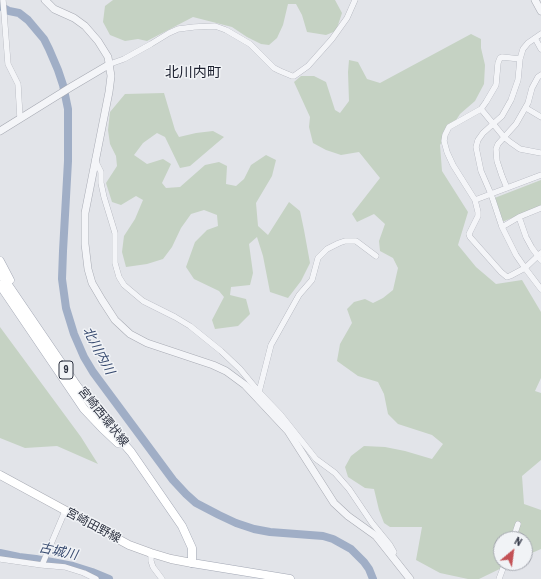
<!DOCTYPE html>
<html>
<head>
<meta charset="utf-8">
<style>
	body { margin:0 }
	#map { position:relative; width:541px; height:579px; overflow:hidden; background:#e2e4e9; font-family:"Archivo Narrow",sans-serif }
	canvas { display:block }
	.north { position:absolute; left:493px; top:531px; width:40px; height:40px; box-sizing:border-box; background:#f1f3f6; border:1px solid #a2a5ad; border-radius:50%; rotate:29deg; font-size:11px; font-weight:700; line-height:16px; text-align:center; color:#2b303f }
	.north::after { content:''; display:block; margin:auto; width:14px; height:18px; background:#c35155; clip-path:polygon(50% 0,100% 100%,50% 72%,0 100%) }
</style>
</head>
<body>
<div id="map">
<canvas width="541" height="579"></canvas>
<div class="north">N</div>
</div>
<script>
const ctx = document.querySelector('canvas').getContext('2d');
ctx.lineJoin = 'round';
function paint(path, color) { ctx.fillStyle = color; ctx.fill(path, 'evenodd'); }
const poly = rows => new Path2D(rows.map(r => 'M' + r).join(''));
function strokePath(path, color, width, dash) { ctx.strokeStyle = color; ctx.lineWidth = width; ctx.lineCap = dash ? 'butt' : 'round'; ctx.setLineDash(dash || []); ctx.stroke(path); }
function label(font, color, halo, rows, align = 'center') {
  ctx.font = font + ' "Archivo Narrow","Noto Sans JP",sans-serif'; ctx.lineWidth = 3; ctx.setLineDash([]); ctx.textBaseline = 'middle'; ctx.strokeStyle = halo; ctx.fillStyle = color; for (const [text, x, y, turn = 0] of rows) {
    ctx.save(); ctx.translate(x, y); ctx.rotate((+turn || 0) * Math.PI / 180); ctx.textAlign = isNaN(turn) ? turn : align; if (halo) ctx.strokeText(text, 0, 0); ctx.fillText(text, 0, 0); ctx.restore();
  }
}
paint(poly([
	[113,0,335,0,342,13,336,31,326,35,307,32,302,15,296,4,288,4,283,25,277,38,269,45,261,44,247,37,232,27,193,17,147,41,138,39,125,41,110,35,103,22,105,6],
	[471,34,481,39,481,48,485,65,484,84,475,101,460,114,440,145,442,171,468,212,458,245,476,267,496,284,522,280,541,312,541,378,535,391,541,393,541,460,522,476,524,504,541,510,541,549,525,556,525,539,501,539,501,563,512,563,479,579,468,579,440,573,416,560,422,527,390,527,384,523,379,510,374,489,365,488,348,477,345,467,351,456,364,446,385,447,405,451,432,459,443,444,432,435,398,424,388,414,384,394,378,382,358,376,337,361,340,344,352,323,347,309,354,302,365,299,373,303,383,298,393,290,398,268,393,258,380,251,379,241,385,224,374,214,357,222,352,214,380,178,359,152,341,155,326,150,313,143,309,127,310,117,294,82,301,76,314,76,326,82,335,110,340,113,349,101,348,72,349,60,358,62,367,79,380,83],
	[164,93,175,130,179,137,196,133,213,131,224,137,190,166,180,168,165,137,157,133,143,143,134,155,147,164,163,159,171,164,162,183,166,188,180,187,205,165,219,162,227,166,226,184,236,186,244,179,251,165,266,155,276,160,272,176,256,203,258,226,268,235,289,202,300,211,304,230,310,263,301,281,288,298,270,292,263,256,257,237,249,244,253,273,250,285,231,287,230,295,246,299,250,314,238,326,215,329,212,320,224,297,219,291,194,279,186,267,195,242,207,230,218,226,217,215,204,210,191,214,181,228,172,247,163,259,147,264,126,267,122,252,124,236,135,219,143,200,136,196,121,205,112,202,106,183,117,166,116,156,110,144,108,130,110,112,125,94],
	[541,180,541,206,502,222,492,199],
	[0,327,81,437,98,464,57,446,25,448,0,438]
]), '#c5d2c3');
strokePath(poly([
	[0,6,9,11,19,13,28,20,44,39,49,49,58,70,63,85,68,109,68,161,63,251,62,279,66,308,74,334,84,357,93,372,173,480,186,494,196,503,219,515,236,523,254,529,270,532,323,536,333,539,351,549,364,562,369,569,373,579],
	[0,553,19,557,36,559,73,566,92,572,109,579]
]), '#a0aec6', 8);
const minor = poly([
	[3,0,8,64,18,84,20,118],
	[541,34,528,43,523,49,520,59,518,80,511,100,502,116,483,133,478,140,476,147,481,171,491,194,502,227,516,255,525,268,541,289],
	[535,38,541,49],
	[520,59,502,57,500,58,498,63,496,85,486,102,481,109,449,127,445,135,444,141,447,152,453,165,475,200,478,212,478,216,469,234,470,237,501,272,507,277,510,276,525,268,541,253],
	[110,64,124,59,151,44,169,33,178,29,194,27,215,26,226,30,250,44,274,68,280,71,292,76,294,76,308,66,332,39,347,18,355,0],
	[526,108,541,117],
	[481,109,504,137,510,142,520,149,541,153],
	[95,160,101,172,101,183,104,197,115,233,115,263,119,277,124,285,143,301,175,317,190,326,221,351,240,369,259,392,281,415,316,459,335,473,349,489,372,523,390,545,394,552,392,555],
	[507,188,502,176,497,161,496,149,498,144,516,124,528,103,532,88,538,77,541,75],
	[475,200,541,175],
	[519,217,526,237,532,248,541,260],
	[502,227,519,217,541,208],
	[259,392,271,345,299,295,312,280,318,258,327,249,339,243,345,241,356,241,376,256],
	[513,539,518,524],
	[151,553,151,561,153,567,162,579],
	[0,559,42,565,54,566,65,567,84,573,96,579],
	[42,565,65,511],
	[499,579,505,563]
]);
const tertiary = poly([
	[45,0,54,9,74,18,85,26,98,41,108,57,111,76,109,92,85,213,85,244,88,269,92,283,102,300,115,320,130,334,147,343,213,365,226,371,245,385,288,431,334,503,348,516,376,536,410,579],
	[535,0,541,11],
	[0,131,71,87,110,64]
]);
const secondary = poly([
	[0,475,129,545,151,553,171,559,192,563]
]);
const primary = poly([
	[0,261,10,280],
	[0,273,77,386,104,421,131,452,182,526,192,548,192,563,290,579],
	[0,285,84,409,102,428,118,443]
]);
strokePath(minor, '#a7aab3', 6);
strokePath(tertiary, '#a7aab3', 8);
strokePath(secondary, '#a7aab3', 9);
strokePath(primary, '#a2a7b4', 9);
strokePath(minor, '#f4f5f8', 5.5);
strokePath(tertiary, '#f4f5f8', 7);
strokePath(secondary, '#fff', 8);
strokePath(primary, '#fff', 8);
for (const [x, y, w] of [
	[66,370,14]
]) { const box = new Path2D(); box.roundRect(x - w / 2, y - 9, w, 18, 3); ctx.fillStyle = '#f1f3f6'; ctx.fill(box); strokePath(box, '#2b303f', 1); }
label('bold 11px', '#2b303f', null, [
	["9",66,370]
]);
label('12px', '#2b303f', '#f1f3f6', [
	["宮崎西環状線",103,417,51],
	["宮崎田野線",93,526,28]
]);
label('italic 13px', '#384b70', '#f1f3f6', [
	["北川内川",98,351,62],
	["古城川",58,552,12]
]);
label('14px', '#1d2130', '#f1f3f6', [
	["北川内町",193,73]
]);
</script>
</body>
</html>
